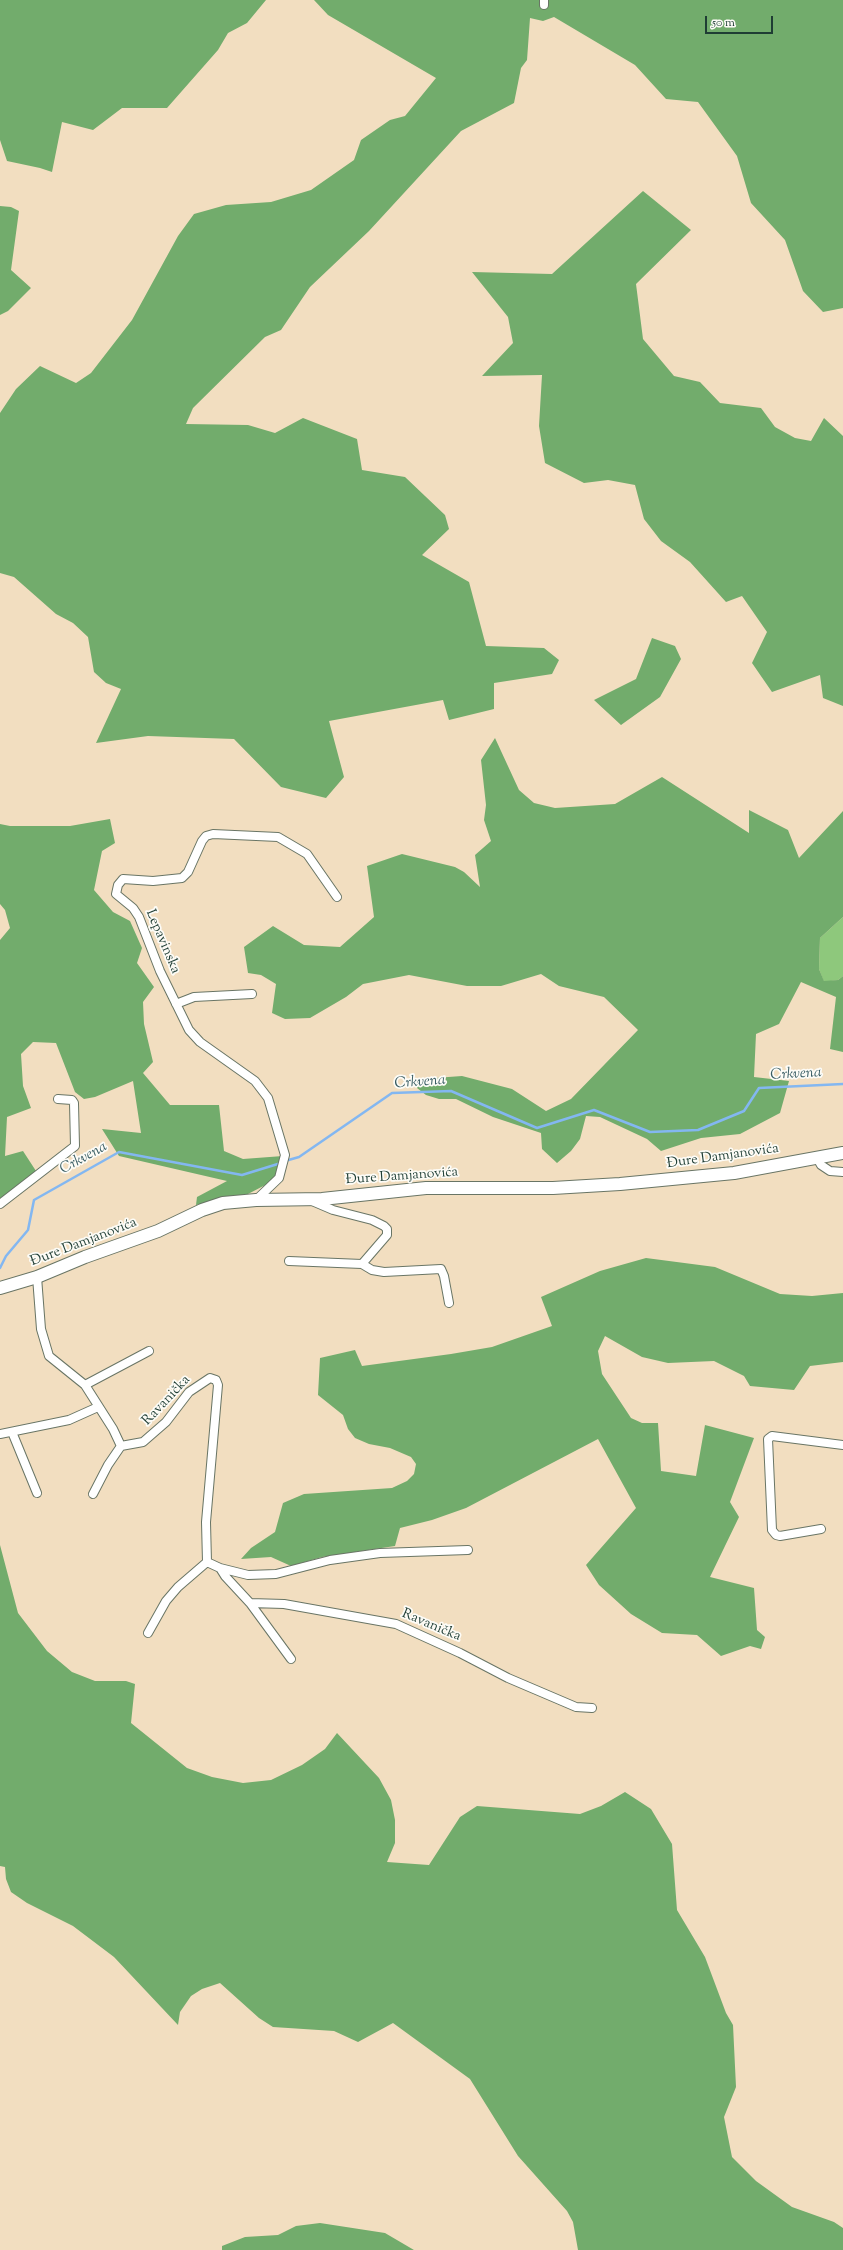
<!DOCTYPE html>
<html>
<head>
<meta charset="utf-8">
<style>
	body { margin:0 }
	#map { position:relative; width:843px; height:2250px; overflow:hidden; background:#f2dec0; font-family:"Sorts Mill Goudy",serif }
	canvas { display:block }
	.scale { position:absolute; left:705px; top:16px; width:68px; height:18px; box-sizing:border-box; border:2px solid #1f3d34; border-top:0; padding-left:5px; font-size:12px; line-height:14px; white-space:nowrap; color:#1f3d34; -webkit-text-stroke:3px #fdfcf7; paint-order:stroke }
</style>
</head>
<body>
<div id="map">
<canvas width="843" height="2250"></canvas>
<div class="scale">50 m</div>
</div>
<script>
const ctx = document.querySelector('canvas').getContext('2d');
ctx.lineJoin = 'round';
function paint(path, color) { ctx.fillStyle = color; ctx.fill(path, 'evenodd'); }
const poly = rows => new Path2D(rows.map(r => 'M' + r).join(''));
function strokePath(path, color, width, dash) { ctx.strokeStyle = color; ctx.lineWidth = width; ctx.lineCap = dash ? 'butt' : 'round'; ctx.setLineDash(dash || []); ctx.stroke(path); }
function label(font, color, halo, rows, align = 'center') {
  ctx.font = font + ' "Sorts Mill Goudy",serif'; ctx.lineWidth = 3.5; ctx.setLineDash([]); ctx.textBaseline = 'middle'; ctx.strokeStyle = halo; ctx.fillStyle = color; for (const [text, x, y, turn = 0] of rows) {
    ctx.save(); ctx.translate(x, y); ctx.rotate((+turn || 0) * Math.PI / 180); ctx.textAlign = isNaN(turn) ? turn : align; if (halo) ctx.strokeText(text, 0, 0); ctx.fillText(text, 0, 0); ctx.restore();
  }
}
paint(poly([
	[843,917,843,976,838,980,824,982,819,969,820,938]
]), '#8ec87c');
paint(poly([
	[0,0,266,0,247,23,228,33,218,50,167,108,122,108,93,130,62,122,52,172,40,168,7,161,0,140],
	[314,0,843,0,843,308,823,312,803,291,785,240,751,203,737,156,698,102,666,99,635,65,554,17,543,21,530,18,527,60,521,68,514,103,461,131,369,231,310,287,281,330,265,337,193,408,186,424,248,425,275,433,303,418,357,439,362,470,405,477,445,515,449,529,422,555,469,582,486,646,544,648,559,660,552,674,494,683,494,709,449,720,443,700,329,721,344,777,326,798,281,787,234,739,148,736,96,743,121,689,106,683,94,672,88,637,73,623,56,614,14,577,0,573,0,413,16,389,40,366,76,383,91,373,132,320,178,236,194,214,226,205,271,202,311,190,354,160,361,140,390,120,405,116,436,78,328,15],
	[643,191,691,230,636,284,643,339,674,376,700,382,720,403,761,408,775,427,795,438,811,441,824,418,843,436,843,706,823,698,820,675,772,692,752,663,767,632,742,596,726,602,690,562,661,541,644,519,635,485,608,480,584,483,545,463,539,426,542,375,482,376,513,343,508,317,472,272,552,274],
	[0,206,11,207,19,211,11,270,31,288,8,311,0,315],
	[652,638,675,646,681,659,660,697,621,725,594,700,636,679],
	[495,738,519,790,534,803,555,808,615,804,662,777,749,833,749,810,788,830,799,858,843,811,843,917,820,938,819,969,824,981,838,980,843,976,843,1052,830,1049,836,997,801,982,779,1024,756,1034,754,1077,789,1081,780,1113,740,1134,701,1138,661,1151,647,1139,600,1117,586,1116,580,1139,571,1151,557,1163,542,1149,541,1133,493,1117,456,1099,439,1099,426,1095,417,1088,421,1079,462,1076,512,1089,546,1111,571,1099,638,1030,604,997,559,986,541,974,501,986,467,986,409,975,363,984,346,997,310,1018,285,1019,272,1013,276,984,261,975,248,973,244,947,273,926,304,945,340,947,374,917,367,866,402,854,455,867,464,872,480,887,475,855,491,841,484,820,486,805,481,760],
	[110,819,115,843,102,851,94,890,113,912,130,921,142,948,137,963,154,987,143,1002,144,1024,153,1062,143,1073,170,1105,219,1105,224,1151,243,1159,283,1156,275,1180,246,1195,196,1205,197,1197,227,1181,119,1156,102,1129,141,1133,133,1081,95,1097,84,1099,75,1092,56,1043,33,1042,21,1054,23,1086,31,1108,7,1117,5,1156,23,1151,36,1171,0,1199,0,940,10,928,5,910,0,904,0,824,10,826,70,826],
	[646,1258,715,1267,780,1294,812,1296,843,1293,843,1362,810,1366,794,1390,750,1386,744,1376,714,1361,668,1363,642,1357,605,1336,598,1351,602,1374,631,1418,642,1423,658,1423,661,1471,696,1476,705,1425,754,1438,730,1502,739,1517,710,1577,754,1588,757,1630,765,1637,761,1649,750,1646,721,1656,697,1635,662,1633,631,1614,599,1585,586,1565,636,1508,598,1439,466,1508,432,1520,400,1528,395,1546,322,1557,291,1566,271,1557,241,1559,251,1548,275,1532,283,1503,304,1494,392,1488,407,1481,414,1474,416,1464,411,1457,390,1448,369,1444,355,1438,348,1429,343,1415,318,1395,320,1358,355,1350,362,1366,451,1354,492,1347,552,1326,541,1297,600,1271],
	[0,1545,18,1613,47,1651,72,1672,95,1681,126,1681,135,1684,131,1723,187,1768,212,1777,243,1783,271,1780,302,1765,325,1749,337,1733,379,1778,391,1800,395,1820,395,1843,387,1862,429,1865,460,1817,477,1806,580,1814,601,1806,625,1792,651,1809,672,1844,677,1910,705,1957,726,2013,733,2025,736,2087,724,2117,732,2157,756,2181,792,2207,834,2222,843,2228,843,2250,578,2250,573,2222,567,2211,518,2156,470,2079,393,2023,358,2042,334,2031,273,2027,259,2018,220,1983,202,1989,191,1996,180,2012,178,2025,114,1957,73,1926,27,1903,11,1892,6,1879,5,1867,0,1866],
	[320,2223,385,2233,414,2250,222,2250,222,2246,245,2237,278,2235,296,2226]
]), '#72ac6c');
strokePath(poly([
	[285,1161,299,1157,392,1093,451,1091,537,1128,594,1110,650,1132,698,1130,744,1111,759,1088,843,1084],
	[0,1268,6,1256,28,1230,34,1200,119,1152,242,1175,281,1163]
]), '#83b7f1', 2.5);
const street = poly([
	[544,5,544,0],
	[176,1004,194,997,252,994],
	[817,1158,821,1165,830,1171,843,1172],
	[256,1200,279,1178,285,1155,268,1098,255,1081,200,1042,189,1030,160,971,139,917,133,908,116,894,118,885,123,879,153,881,182,878,188,872,202,841,206,836,213,834,278,837,307,854,337,897],
	[0,1204,75,1146,74,1103,72,1100,58,1099],
	[289,1261,362,1264,387,1235,387,1229,384,1226,372,1220,333,1210,312,1201],
	[362,1264,372,1270,384,1272,441,1269,444,1276,449,1303],
	[37,1277,41,1329,49,1356,85,1385,113,1429,121,1446,143,1442,166,1422,189,1392,210,1378,216,1380,218,1385,206,1522,207,1562,220,1568,225,1576,250,1603,284,1604,396,1624,460,1653,508,1678,576,1707,592,1708],
	[85,1385,149,1351],
	[12,1432,37,1493],
	[0,1434,69,1420,98,1407],
	[93,1494,108,1465,121,1446],
	[821,1529,780,1536,776,1535,772,1530,768,1439,772,1436,843,1445],
	[220,1568,248,1575,276,1574,330,1560,380,1553,468,1550],
	[250,1603,291,1659],
	[148,1633,166,1601,178,1587,207,1562]
]);
const primary = poly([
	[0,1288,37,1277,85,1257,158,1231,202,1210,223,1203,256,1200,322,1199,426,1188,553,1188,620,1184,734,1173,843,1153]
]);
strokePath(street, '#697565', 10);
strokePath(primary, '#697565', 14);
strokePath(street, '#fff', 8);
strokePath(primary, '#fff', 12);
label('14px', '#1f3d34', '#fdfcf7', [
	["Lepavinska",162,942,67],
	["Đure Damjanovića",723,1157,-8],
	["Đure Damjanovića",402,1177,-4],
	["Đure Damjanovića",84,1243,-21],
	["Ravanička",167,1401,-47],
	["Ravanička",431,1626,23]
]);
label('italic 15px', '#385c63', '#fdfcf7', [
	["Crkvena",796,1075,-3],
	["Crkvena",420,1083,-4],
	["Crkvena",84,1159,-29]
]);
</script>
</body>
</html>
